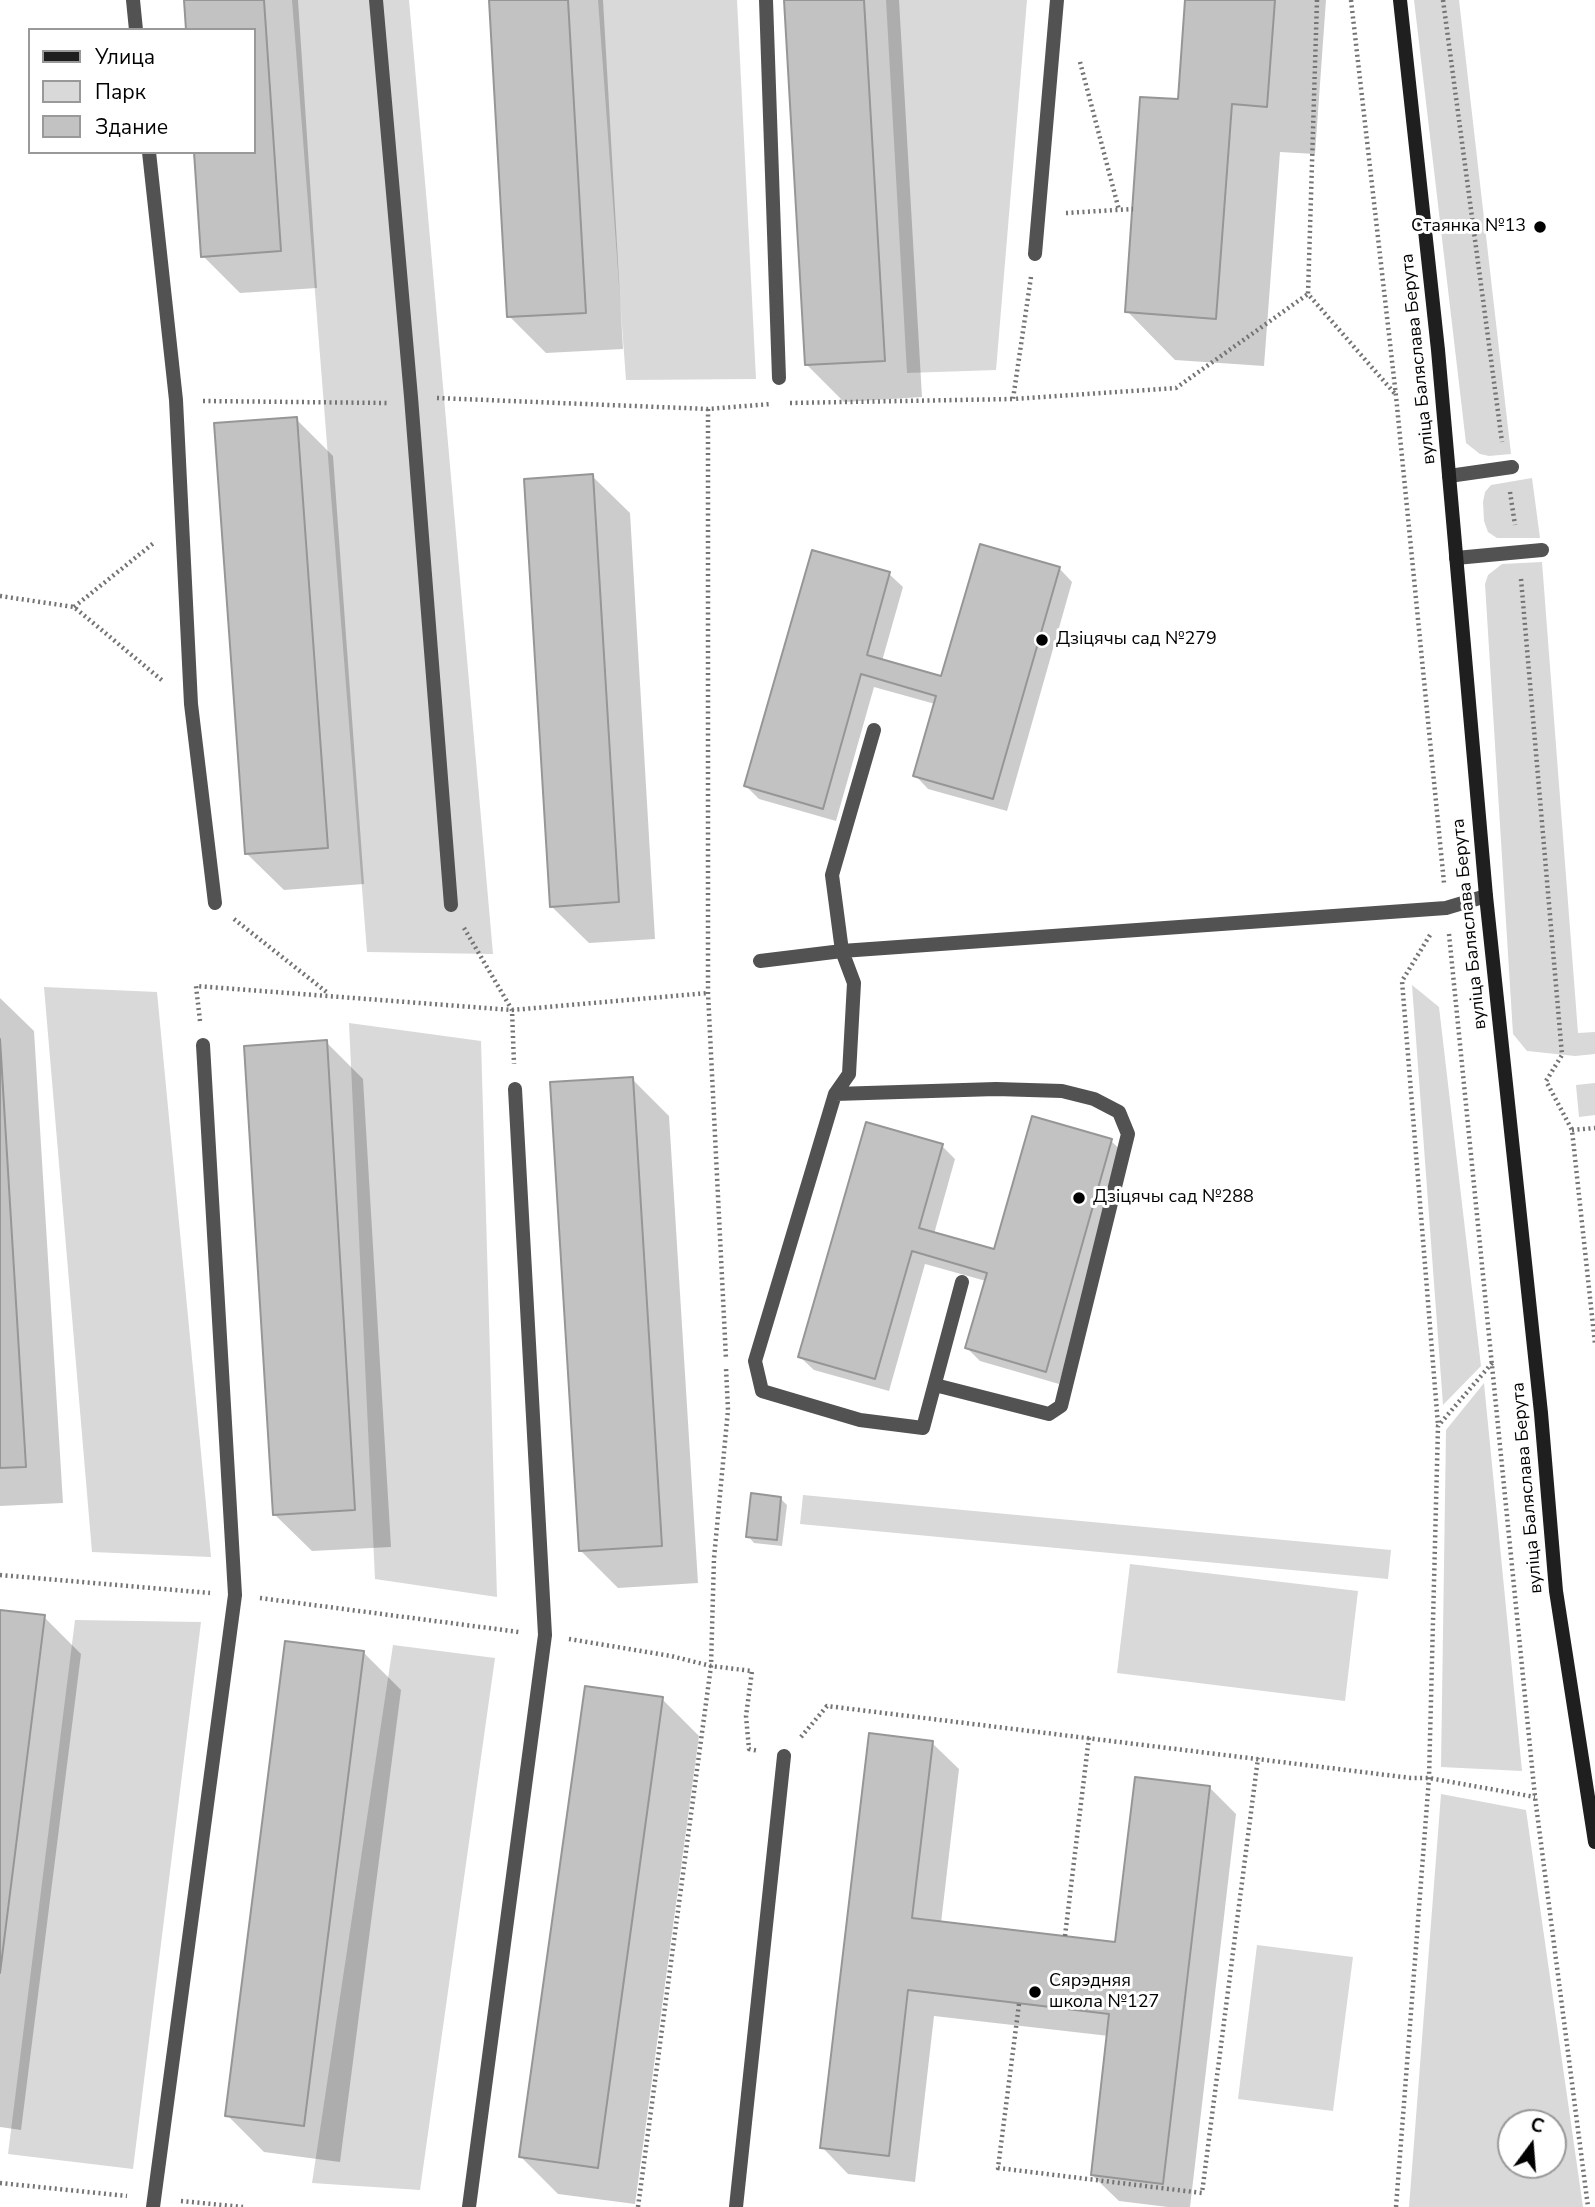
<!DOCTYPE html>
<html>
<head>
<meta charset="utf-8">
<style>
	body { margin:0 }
	#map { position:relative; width:1595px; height:2207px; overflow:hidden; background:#fff; font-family:"Nunito Sans",sans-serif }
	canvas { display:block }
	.legend { position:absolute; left:28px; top:28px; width:228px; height:126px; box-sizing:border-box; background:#fff; border:2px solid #999; margin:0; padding:9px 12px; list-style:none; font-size:21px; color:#000 }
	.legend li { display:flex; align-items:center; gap:14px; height:35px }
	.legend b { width:35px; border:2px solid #999 }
	.north { position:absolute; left:1497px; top:2109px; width:70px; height:70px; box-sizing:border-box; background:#fff; border:2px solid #999; border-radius:50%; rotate:16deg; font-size:19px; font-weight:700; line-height:28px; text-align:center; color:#000 }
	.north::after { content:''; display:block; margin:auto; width:24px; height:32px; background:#000; clip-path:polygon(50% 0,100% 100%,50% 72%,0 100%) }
</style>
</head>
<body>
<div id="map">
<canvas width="1595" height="2207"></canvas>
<ul class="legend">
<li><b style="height:9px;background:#1f1f1f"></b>Улица</li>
<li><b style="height:19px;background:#d9d9d9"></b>Парк</li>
<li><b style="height:19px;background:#c2c2c2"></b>Здание</li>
</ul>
<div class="north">С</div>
</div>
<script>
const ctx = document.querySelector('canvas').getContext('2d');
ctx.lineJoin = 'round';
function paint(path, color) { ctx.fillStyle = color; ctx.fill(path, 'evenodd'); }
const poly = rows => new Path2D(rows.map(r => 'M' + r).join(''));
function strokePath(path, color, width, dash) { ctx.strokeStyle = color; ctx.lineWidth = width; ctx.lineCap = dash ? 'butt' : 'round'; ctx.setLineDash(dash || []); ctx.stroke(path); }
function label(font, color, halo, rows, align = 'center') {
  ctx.font = font + ' "Nunito Sans",sans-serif'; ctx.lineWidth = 6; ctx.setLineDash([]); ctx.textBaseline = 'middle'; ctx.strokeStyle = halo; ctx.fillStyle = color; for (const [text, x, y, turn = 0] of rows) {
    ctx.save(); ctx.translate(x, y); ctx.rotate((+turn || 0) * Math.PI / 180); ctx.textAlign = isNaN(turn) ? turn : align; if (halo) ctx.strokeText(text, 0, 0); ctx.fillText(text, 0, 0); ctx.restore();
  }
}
paint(poly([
	[292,0,409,0,493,954,367,952],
	[598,0,737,0,756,379,626,380],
	[886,0,1027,0,996,370,907,373],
	[1414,0,1459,0,1511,454,1489,456,1480,454,1466,443],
	[1532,478,1540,538,1497,538,1488,532,1484,521,1483,502,1485,492,1491,485],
	[1542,562,1578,1033,1595,1032,1595,1054,1575,1056,1527,1051,1513,1034,1485,584,1488,575,1502,564],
	[1412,985,1439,1007,1481,1366,1443,1405],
	[44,987,157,992,211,1557,92,1552],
	[349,1023,481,1041,497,1597,375,1579],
	[1595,1083,1595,1115,1579,1117,1576,1085],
	[1484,1383,1522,1771,1441,1767,1446,1430],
	[803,1495,1391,1550,1388,1579,800,1524],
	[1130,1564,1358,1591,1345,1701,1117,1673],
	[75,1620,201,1622,133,2169,8,2154],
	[393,1645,495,1658,420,2190,312,2183],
	[1441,1794,1526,1810,1583,2207,1409,2207],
	[1511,2123,1553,2123,1553,2165,1511,2165],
	[1257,1945,1353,1957,1333,2111,1238,2099]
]), '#d9d9d9');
paint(poly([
	[186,0,298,0,317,288,240,293,203,256,254,152,254,30],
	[491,0,603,0,623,349,546,353,509,316],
	[786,0,899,0,922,397,844,402,807,365],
	[1187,0,1326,0,1315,154,1280,152,1264,366,1175,360,1127,311,1179,101],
	[296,419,333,456,364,884,284,890,246,853],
	[592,476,630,513,655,939,589,943,551,906],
	[813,552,889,574,903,587,882,661,943,679,1059,568,1072,582,1007,811,928,789,915,775,935,704,874,687,836,821,759,799,746,786],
	[0,998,34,1031,63,1503,0,1506],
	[326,1042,363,1079,391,1547,312,1551,274,1514],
	[632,1079,669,1116,698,1583,618,1588,581,1551],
	[1111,1141,1125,1154,1059,1384,980,1361,967,1348,986,1281,925,1264,889,1391,814,1370,800,1357,942,1146,955,1159,934,1234,995,1251],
	[780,1498,787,1505,782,1546,754,1543,748,1536],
	[0,1611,44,1617,81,1654,21,2130,0,2127],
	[364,1653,401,1690,340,2162,264,2152,227,2115],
	[662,1699,699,1736,635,2204,558,2194,521,2157],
	[932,1743,959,1769,941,1923,1117,1944,1209,1787,1236,1814,1190,2207,1168,2207,1119,2201,1092,2175,1109,2036,934,2016,915,2182,848,2174,822,2147]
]), '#0003');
const building = poly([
	[184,0,264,0,281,251,201,257,194,152,254,152,254,30,186,30,184,0],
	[489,0,568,0,586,313,507,317,489,0],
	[784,0,864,0,885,361,805,365,784,0],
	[1185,0,1275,0,1267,107,1232,104,1216,319,1125,312,1140,97,1178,99,1185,0],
	[297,417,328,848,245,854,214,423,297,417],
	[593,474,619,902,550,907,524,479,593,474],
	[980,544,1060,567,993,799,913,776,936,696,861,674,823,809,744,786,812,550,890,572,867,655,941,676,980,544],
	[0,1039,26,1467,0,1468,0,1039],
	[327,1040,355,1510,273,1515,244,1046,327,1040],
	[633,1077,662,1546,579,1551,550,1082,633,1077],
	[1032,1116,1112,1139,1046,1372,965,1348,987,1273,912,1251,875,1379,798,1357,866,1122,943,1144,919,1228,994,1249,1032,1116],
	[751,1493,781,1497,777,1540,746,1537,751,1493],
	[0,1610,45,1615,0,1973,0,1610],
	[285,1641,364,1651,304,2126,225,2116,285,1641],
	[585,1686,663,1697,598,2168,519,2157,585,1686],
	[869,1733,933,1741,912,1918,1115,1942,1135,1777,1210,1786,1163,2184,1091,2175,1109,2014,908,1990,889,2156,820,2148,869,1733]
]);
paint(building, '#c2c2c2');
strokePath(building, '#969696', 2);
strokePath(poly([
	[1317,0,1308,294,1396,395],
	[1351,0,1396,396,1444,883],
	[1443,0,1502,442],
	[1080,62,1119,210],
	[1066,213,1133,209],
	[1031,277,1013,399,1176,388,1308,294],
	[437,398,708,409,771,404],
	[203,401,387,403],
	[790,403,1013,399],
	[708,409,708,993,726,1359],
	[1510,492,1515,525],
	[1521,579,1562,1055,1546,1081,1572,1130,1595,1344],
	[0,596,74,607,164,682],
	[74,607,155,542],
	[234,919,329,994],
	[464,928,512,1010,514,1064],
	[1449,934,1535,1797,1588,2207],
	[1430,935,1402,981,1438,1425],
	[200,1021,196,986,512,1010,708,993],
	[1572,1130,1595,1128],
	[0,1575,210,1593],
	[260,1598,519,1632],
	[569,1639,671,1656,711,1666,752,1671,746,1716,749,1749,759,1751],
	[801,1737,827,1706,1411,1778,1429,1778,1535,1797],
	[1065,1936,1089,1737],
	[1019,2004,998,2168,1202,2193,1258,1758],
	[0,2183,127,2196],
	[181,2201,243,2207],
	[638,2207,711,1666,714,1558,728,1410,726,1368],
	[1396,2207,1429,1778,1438,1426,1493,1362]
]), '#747474', 4.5, [2, 3.5]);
strokePath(poly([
	[133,0,136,30],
	[376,0,411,397,451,905],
	[766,0,779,378],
	[149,152,176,400,191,704,215,903],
	[1035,254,1057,0],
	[1449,476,1512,467],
	[1456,558,1542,550],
	[874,730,832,875,842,951,854,983,849,1074,835,1094,755,1361,762,1391,860,1420,923,1428,962,1282],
	[760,961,842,951,1446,908,1486,896],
	[835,1094,996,1089,1062,1091,1094,1099,1119,1112,1128,1134,1061,1406,1049,1414,935,1385],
	[153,2207,235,1595,203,1045],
	[469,2207,545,1635,515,1089],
	[736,2207,784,1756]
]), '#525252', 14);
strokePath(poly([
	[1400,0,1438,350,1486,896,1541,1413,1556,1591,1595,1842]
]), '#1f1f1f', 14);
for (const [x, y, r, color] of [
	[1540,227,7,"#000"],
	[1042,640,7,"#000"],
	[1079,1198,7,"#000"],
	[1035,1992,7,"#000"]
]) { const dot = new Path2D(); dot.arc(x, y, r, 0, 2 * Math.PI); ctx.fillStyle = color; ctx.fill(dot); strokePath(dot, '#fff', 2.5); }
label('18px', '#000', '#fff', [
	["Стаянка №13",1526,227,"right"],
	["Дзіцячы сад №279",1056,640],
	["Дзіцячы сад №288",1093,1198],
	["Сярэдняя",1049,1982],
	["школа №127",1049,2003]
], 'left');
label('18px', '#000', '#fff', [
	["вуліца Баляслава Берута",1419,359,-96],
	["вуліца Баляслава Берута",1470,924,-96],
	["вуліца Баляслава Берута",1528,1488,-95]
]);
</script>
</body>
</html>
